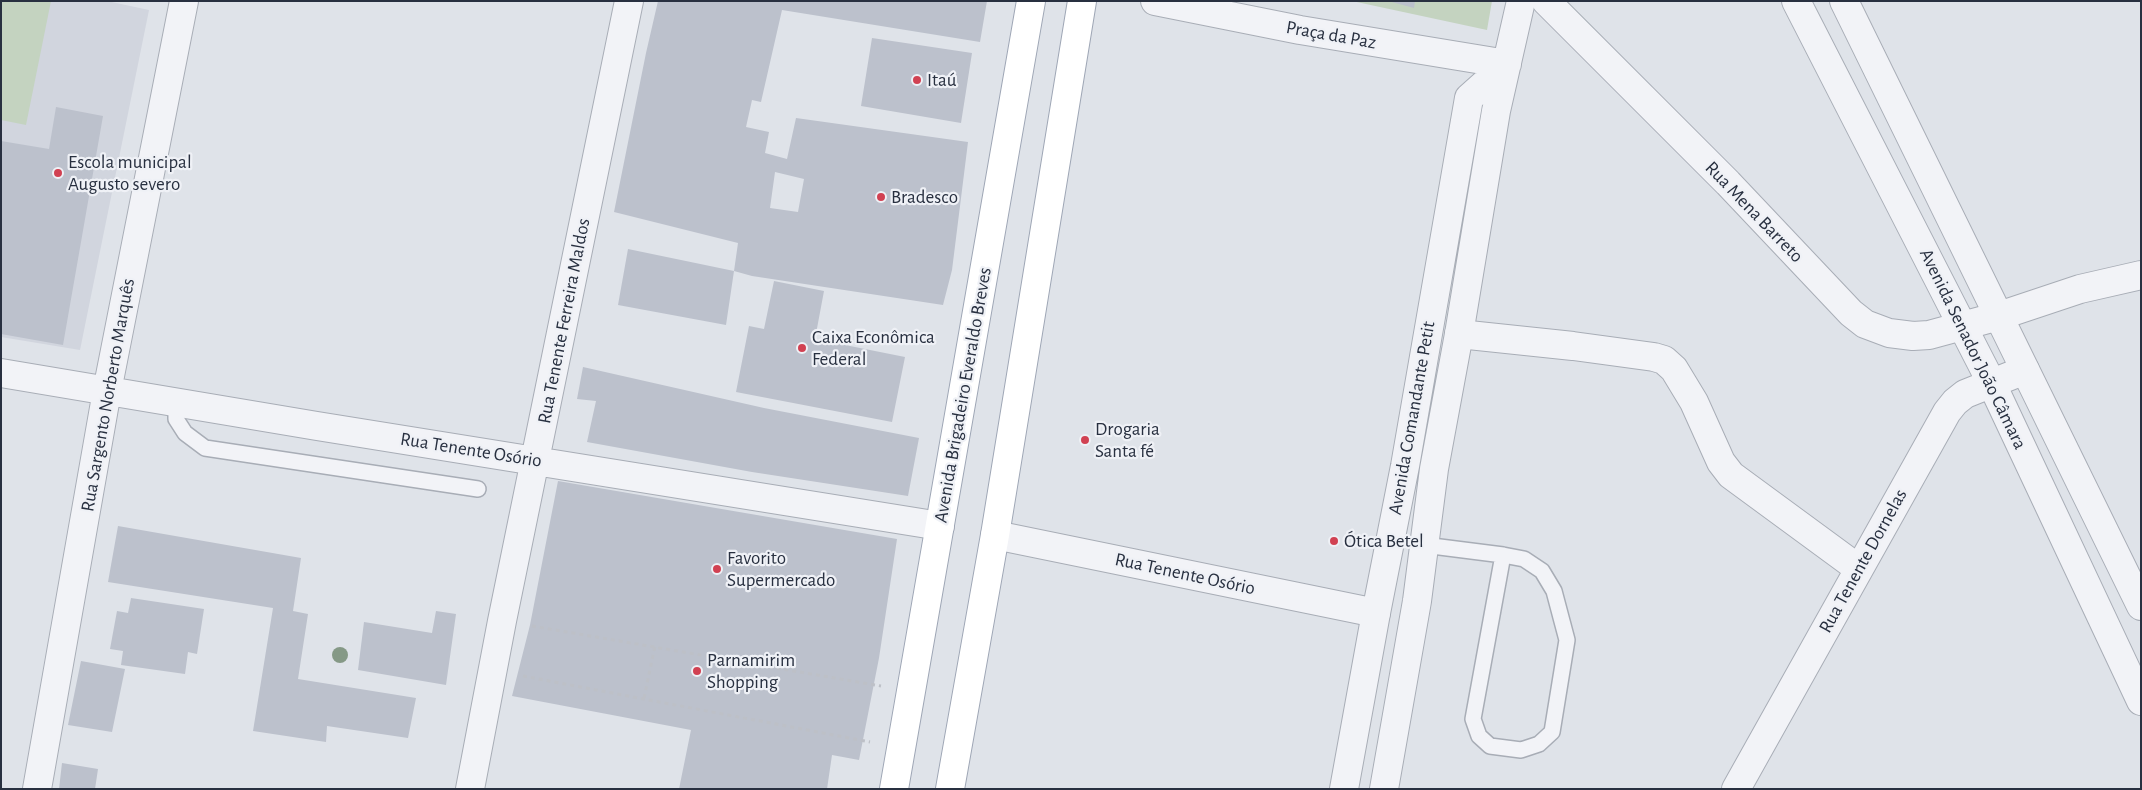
<!DOCTYPE html>
<html>
<head>
<meta charset="utf-8">
<style>
	body { margin:0 }
	#map { position:relative; width:2142px; height:790px; overflow:hidden; background:#dfe3e9; font-family:"Alegreya Sans",sans-serif }
	canvas { display:block }
	.frame { position:absolute; inset:0; border:2px solid #283040; pointer-events:none }
</style>
</head>
<body>
<div id="map">
<canvas width="2142" height="790"></canvas>
<div class="frame"></div>
</div>
<script>
const ctx = document.querySelector('canvas').getContext('2d');
ctx.lineJoin = 'round';
function paint(path, color) { ctx.fillStyle = color; ctx.fill(path, 'evenodd'); }
const poly = rows => new Path2D(rows.map(r => 'M' + r).join(''));
function strokePath(path, color, width, dash) { ctx.strokeStyle = color; ctx.lineWidth = width; ctx.lineCap = dash ? 'butt' : 'round'; ctx.setLineDash(dash || []); ctx.stroke(path); }
function label(font, color, halo, rows, align = 'center') {
  ctx.font = font + ' "Alegreya Sans",sans-serif'; ctx.lineWidth = 4.5; ctx.setLineDash([]); ctx.textBaseline = 'middle'; ctx.strokeStyle = halo; ctx.fillStyle = color; for (const [text, x, y, turn = 0] of rows) {
    ctx.save(); ctx.translate(x, y); ctx.rotate((+turn || 0) * Math.PI / 180); ctx.textAlign = isNaN(turn) ? turn : align; if (halo) ctx.strokeText(text, 0, 0); ctx.fillText(text, 0, 0); ctx.restore();
  }
}
paint(poly([
	[1,1,107,1,149,10,80,350,1,337]
]), '#d1d5de');
paint(poly([
	[1,1,51,1,26,125,1,120],
	[1352,1,1492,1,1487,30]
]), '#c4d3c0');
paint(poly([
	[658,1,987,1,980,42,782,10,761,102,752,100,746,127,769,132,765,153,787,159,796,118,968,142,952,270,943,305,752,276,734,271,738,243,614,212,646,53],
	[775,172,804,179,798,212,770,208],
	[1388,1,1415,1,1414,8],
	[872,38,972,53,961,123,861,106],
	[56,107,103,116,63,345,1,334,1,141,49,149],
	[628,249,734,271,726,325,618,305],
	[774,281,824,291,815,339,905,357,892,422,736,392,749,326,764,329],
	[583,367,764,408,919,438,908,496,752,472,587,442,596,401,577,399],
	[558,481,897,539,879,658,859,760,832,755,827,789,679,789,691,730,512,696,530,625],
	[118,526,301,558,293,611,308,614,298,679,416,698,408,738,327,726,326,742,253,731,273,608,108,582],
	[131,598,204,609,197,654,188,652,185,674,121,665,123,651,110,649,117,611,128,613],
	[436,611,456,614,446,685,358,670,364,622,432,633],
	[81,661,125,669,112,732,68,725],
	[62,763,98,769,95,789,59,789]
]), '#bcc1cc');
const service = poly([
	[176,402,176,419,185,433,205,448,478,489],
	[1424,545,1503,555,1524,559,1542,571,1554,591,1567,640,1552,732,1539,744,1521,750,1490,746,1479,736,1473,719,1503,555]
]);
const minor = poly([
	[1546,1,1728,183,1851,313,1865,324,1889,333,1913,336,1929,335,1999,316,2080,289,2141,275],
	[1459,334,1573,346,1654,357,1664,360,1674,369,1694,402,1721,462,1731,475,1859,569],
	[995,535,1376,613],
	[1736,789,1947,412,1955,402,1965,394,2025,370]
]);
const tertiary = poly([
	[1155,1,1300,30,1507,64],
	[1796,1,1991,382,2141,701],
	[1844,1,2141,606],
	[1,373,317,426,940,526],
	[37,789,107,391,184,1],
	[470,789,502,621,629,1],
	[1344,789,1376,613,1405,466,1469,98,1507,64],
	[1384,789,1417,601,1434,469,1459,334,1496,111,1521,1]
]);
const primary = poly([
	[894,789,1031,1],
	[950,789,995,535,1082,1]
]);
strokePath(service, '#a8adb6', 18);
strokePath(minor, '#a8adb6', 30);
strokePath(tertiary, '#a8adb6', 30);
strokePath(primary, '#9ea6b5', 30);
strokePath(poly([
	[532,626,881,686],
	[523,676,870,742],
	[644,698,655,646]
]), '#bdc0c7', 3, [4, 4]);
strokePath(service, '#f2f3f7', 15);
strokePath(minor, '#f2f3f7', 28);
strokePath(tertiary, '#f2f3f7', 28);
strokePath(primary, '#fff', 28);
ctx.fillStyle = '#859986';
for (const [x, y] of [
	[340,655]
]) { ctx.beginPath(); ctx.arc(x, y, 8, 0, 2 * Math.PI); ctx.fill(); }
for (const [x, y, r, color] of [
	[917,80,5,"#d14152"],
	[58,173,5,"#d14152"],
	[881,197,5,"#d14152"],
	[802,348,5,"#d14152"],
	[1085,440,5,"#d14152"],
	[1334,541,5,"#d14152"],
	[717,569,5,"#d14152"],
	[697,671,5,"#d14152"]
]) { const dot = new Path2D(); dot.arc(x, y, r, 0, 2 * Math.PI); ctx.fillStyle = color; ctx.fill(dot); strokePath(dot, '#eff1f6', 2); }
label('19px', '#283040', '#eff1f6', [
	["Praça da Paz",1331,35,10],
	["Rua Mena Barreto",1754,212,46],
	["Rua Tenente Ferreira Maldos",564,321,-79],
	["Avenida Senador João Câmara",1973,349,64],
	["Rua Sargento Norberto Marquês",108,395,-80],
	["Avenida Brigadeiro Everaldo Breves",963,395,-80],
	["Avenida Comandante Petit",1412,418,-80],
	["Rua Tenente Osório",471,450,9],
	["Rua Tenente Dornelas",1863,561,-61],
	["Rua Tenente Osório",1185,574,12]
]);
label('19px', '#283040', '#eff1f6', [
	["Itaú",927,80],
	["Escola municipal",68,162],
	["Augusto severo",68,184],
	["Bradesco",891,197],
	["Caixa Econômica",812,337],
	["Federal",812,359],
	["Drogaria",1095,429],
	["Santa fé",1095,451],
	["Ótica Betel",1344,541],
	["Favorito",727,558],
	["Supermercado",727,580],
	["Parnamirim",707,660],
	["Shopping",707,682]
], 'left');
</script>
</body>
</html>
